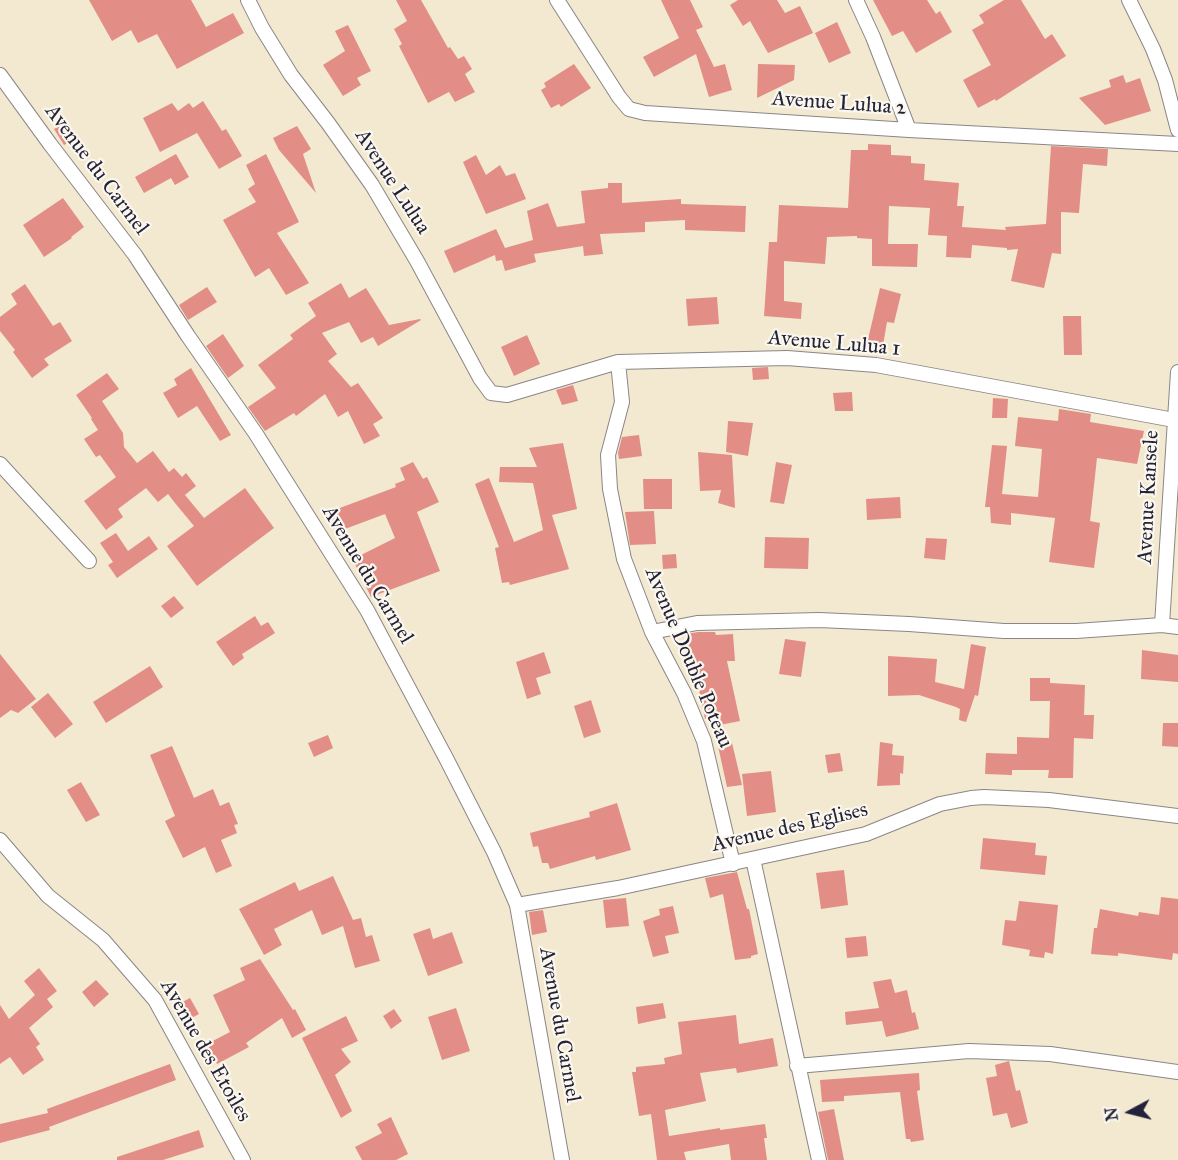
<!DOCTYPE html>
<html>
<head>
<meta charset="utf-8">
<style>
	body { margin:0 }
	#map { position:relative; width:1178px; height:1160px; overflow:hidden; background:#f2e9d0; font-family:"IM FELL Great Primer",serif }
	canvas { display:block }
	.north { position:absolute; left:1100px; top:1082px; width:60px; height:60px; -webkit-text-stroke:4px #fbf7ec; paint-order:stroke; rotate:263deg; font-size:16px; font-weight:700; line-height:24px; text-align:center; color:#22223b }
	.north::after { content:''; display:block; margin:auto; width:21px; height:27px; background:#22223b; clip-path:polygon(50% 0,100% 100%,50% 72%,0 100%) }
</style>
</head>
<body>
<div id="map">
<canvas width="1178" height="1160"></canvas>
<div class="north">N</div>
</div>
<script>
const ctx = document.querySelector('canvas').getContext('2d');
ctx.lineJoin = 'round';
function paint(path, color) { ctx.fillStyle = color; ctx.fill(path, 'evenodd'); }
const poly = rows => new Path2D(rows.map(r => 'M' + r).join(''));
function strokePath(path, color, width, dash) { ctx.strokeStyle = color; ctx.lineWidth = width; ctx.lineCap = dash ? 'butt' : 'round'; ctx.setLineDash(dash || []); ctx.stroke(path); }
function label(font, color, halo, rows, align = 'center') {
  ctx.font = font + ' "IM FELL Great Primer",serif'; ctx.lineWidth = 4.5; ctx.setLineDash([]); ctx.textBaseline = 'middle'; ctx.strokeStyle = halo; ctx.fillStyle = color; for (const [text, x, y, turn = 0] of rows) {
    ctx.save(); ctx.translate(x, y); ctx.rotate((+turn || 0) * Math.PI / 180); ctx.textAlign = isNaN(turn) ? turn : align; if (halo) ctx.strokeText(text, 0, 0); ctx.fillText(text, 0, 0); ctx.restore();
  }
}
paint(poly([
	[89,0,191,0,206,27,233,13,244,33,177,69,157,34,138,43,131,30,112,41],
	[396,0,421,0,448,48,450,47,458,59,464,56,472,69,465,74,475,92,455,102,449,92,428,103,399,46,402,44,394,29,407,21],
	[661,0,690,0,703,27,696,30,714,67,725,64,732,90,709,97,696,54,654,77,643,57,679,38],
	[738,0,777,0,785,13,800,6,813,33,768,53,750,21,743,26,730,5],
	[873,0,927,0,936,14,940,11,952,32,916,53,903,31,892,36],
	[1004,0,1021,0,1045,39,1052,34,1066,56,996,101,995,99,978,108,963,80,991,65,972,30,984,23,979,15],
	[837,22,851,53,829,63,815,33],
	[348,25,371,71,357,78,361,85,343,96,323,65,345,51,335,31],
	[574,64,591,88,561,107,559,104,551,108,541,90,546,87,544,83],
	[758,64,795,65,794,80,757,98],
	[1123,75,1126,83,1140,78,1151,111,1105,125,1079,98,1111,87,1109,80],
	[203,101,222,131,226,129,242,156,219,169,197,133,160,152,143,118,172,103,178,111,189,103,193,108],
	[67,122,76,138,64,145,54,129],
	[297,126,311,149,303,154,316,193,279,150,273,138],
	[868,144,891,145,891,155,911,156,911,163,925,164,924,180,959,183,957,206,964,206,962,227,1006,230,1005,227,1046,224,1051,146,1108,149,1107,166,1083,164,1079,213,1061,212,1061,254,1052,253,1044,288,1011,281,1018,249,1007,250,1007,248,972,245,971,258,946,257,947,236,928,235,930,208,889,206,888,244,918,244,917,267,872,266,872,239,857,238,857,236,827,237,825,264,784,261,784,301,802,303,801,319,764,316,769,242,777,242,779,205,848,208,851,150,868,150],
	[176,154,189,177,175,185,171,178,144,193,135,177],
	[266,154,299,222,277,233,309,283,286,295,269,268,255,277,223,220,256,202,248,189,255,184,246,165],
	[476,155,486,175,500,165,506,176,515,173,526,199,486,214,463,162],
	[608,183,622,183,622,203,681,199,681,204,746,206,745,232,685,230,685,220,645,222,645,232,600,234,603,254,584,256,583,246,534,254,536,262,505,271,502,260,496,261,495,255,454,273,444,251,496,229,505,248,533,240,527,211,548,203,557,227,585,223,581,191,608,188],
	[63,198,84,227,71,237,72,238,44,257,23,225],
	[341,283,349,298,366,288,389,325,420,319,421,320,378,346,373,337,361,343,349,322,322,333,337,354,328,361,351,387,358,383,383,418,373,424,380,436,364,444,348,411,338,417,325,394,296,416,294,413,265,431,248,407,276,388,258,365,293,339,290,335,316,316,308,303],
	[25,284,53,326,60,322,72,341,44,359,49,365,32,378,13,352,15,350,0,331,0,317,17,304,11,294],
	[207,287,217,302,188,320,179,305],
	[880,288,901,294,894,323,887,322,882,351,866,348],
	[717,297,719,324,688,326,686,299],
	[1063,316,1081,316,1082,355,1064,355],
	[223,334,244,366,228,378,206,346],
	[527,335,540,364,514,376,501,347],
	[768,367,769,379,753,380,752,368],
	[191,368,231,435,220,441,197,406,178,418,163,393,177,385,174,379],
	[107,373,119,389,102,401,123,433,124,447,137,463,153,451,169,472,174,468,182,477,186,473,196,486,175,503,168,494,158,502,146,488,118,509,123,517,106,530,84,501,116,477,100,455,96,457,84,439,98,430,91,419,92,418,76,395],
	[573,385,578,401,562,405,556,390],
	[852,392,853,411,835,411,833,393],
	[993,398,1008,399,1007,418,992,418],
	[1059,409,1091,414,1090,422,1144,431,1137,464,1097,458,1090,521,1100,523,1094,568,1049,562,1055,518,1011,513,1011,525,991,523,990,507,985,507,992,445,1007,446,1002,494,1038,497,1042,449,1015,446,1018,417,1058,421],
	[728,421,753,423,748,456,726,452],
	[639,435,642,456,619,459,618,453,622,437],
	[563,443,577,509,552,515,569,569,510,585,509,582,502,583,495,548,499,547,475,484,489,478,514,542,543,530,533,483,499,482,500,467,537,467,529,448],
	[698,452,732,455,735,508,718,503,721,490,700,491],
	[413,462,423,479,427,477,439,502,417,512,440,571,371,597,354,562,361,559,359,556,395,538,385,514,337,532,329,512,396,487,395,484,405,480,400,468],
	[776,462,792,465,784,504,770,502],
	[643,479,672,479,672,509,644,509],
	[245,488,274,528,197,586,167,546,194,526,175,503,185,495,204,518],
	[900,497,901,518,867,520,866,499],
	[654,511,656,544,630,545,625,512],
	[116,533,128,551,149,536,158,549,117,578,108,565,113,562,100,543],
	[765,537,809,538,808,569,764,568],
	[926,538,947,539,945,560,924,558],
	[676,554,677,568,663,569,662,555],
	[174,596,184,608,171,618,161,606],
	[255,616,261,626,268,622,275,633,242,654,244,658,233,666,216,642],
	[698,632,715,632,716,635,733,634,735,661,727,661,740,721,720,725,718,716,705,719,699,690,701,689,695,663,689,663,687,634],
	[785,639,806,642,801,677,779,674],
	[971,644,986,647,978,696,975,695,966,722,959,720,960,709,956,707,919,695,888,696,888,656,937,659,935,682,964,689],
	[1142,650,1178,655,1178,682,1141,679],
	[544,652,551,673,536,678,541,694,527,699,516,662],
	[0,654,36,699,18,713,11,710,0,718],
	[150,666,163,687,106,723,93,702],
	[1030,678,1050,678,1050,683,1085,685,1084,715,1094,715,1093,739,1074,738,1073,778,1048,778,1049,770,1012,770,1012,775,985,774,986,753,1017,754,1017,737,1049,738,1050,701,1030,701],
	[48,693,73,724,55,738,31,707],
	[591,700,601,732,584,738,574,706],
	[1163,723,1178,723,1178,747,1162,746],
	[328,735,333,748,314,757,308,743],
	[880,742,893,744,892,755,904,756,903,774,900,773,900,785,877,786],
	[732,743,742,785,727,787,718,746],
	[172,746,194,798,213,789,220,806,229,802,238,824,234,825,237,833,221,840,232,866,216,873,205,847,183,858,165,821,175,816,150,755],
	[840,753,843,771,828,773,825,755],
	[771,771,776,812,747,816,742,774],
	[81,782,100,815,86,822,67,790],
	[617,803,631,850,596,860,595,856,550,869,548,863,542,863,538,846,533,847,530,833,590,817,589,812],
	[983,838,1036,843,1035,855,1047,856,1045,875,980,869],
	[844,870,848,905,821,909,816,873],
	[737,872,747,909,749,909,758,954,751,956,751,958,735,960,723,894,710,898,705,878],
	[333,876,353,920,361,918,366,937,372,935,380,961,355,968,343,926,322,935,312,910,274,929,282,945,264,955,239,909,295,882,299,891],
	[1161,897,1178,899,1178,954,1173,953,1172,960,1118,953,1118,956,1091,954,1094,928,1097,928,1100,909,1138,916,1139,912,1159,915],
	[626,898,629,926,606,928,603,900],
	[1019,901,1058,905,1053,954,1045,952,1044,958,1029,956,1030,950,1002,945,1005,920,1016,921],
	[673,906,679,933,665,936,669,953,653,957,643,921,660,915,659,909],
	[543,910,547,932,532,935,529,912],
	[430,928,433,939,452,932,463,963,428,976,413,934],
	[866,936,868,956,847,958,845,938],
	[260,959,293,1010,295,1009,306,1030,292,1038,282,1018,246,1043,249,1047,217,1064,207,1044,230,1032,213,995,245,980,240,968],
	[39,968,57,991,47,999,53,1007,29,1028,40,1044,36,1047,44,1060,23,1075,10,1057,0,1064,0,1005,9,1019,35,995,24,981],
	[891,979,895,993,907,990,912,1013,915,1012,919,1029,886,1037,882,1021,846,1025,845,1012,879,1008,873,982],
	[96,980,109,994,94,1007,82,992],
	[190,998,199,1014,186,1021,177,1005],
	[663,1003,666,1018,638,1024,636,1007],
	[456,1008,470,1051,442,1060,428,1017],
	[394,1009,402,1021,391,1029,383,1016],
	[736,1015,739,1044,773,1038,778,1066,737,1073,736,1068,700,1073,706,1101,665,1110,669,1136,720,1128,720,1130,765,1124,767,1138,764,1138,767,1160,731,1160,729,1144,684,1152,686,1160,657,1160,651,1114,639,1116,632,1072,636,1072,636,1067,665,1064,664,1058,682,1054,678,1022],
	[346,1016,358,1041,341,1049,351,1062,335,1075,352,1111,341,1118,302,1038],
	[1009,1061,1016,1091,1020,1090,1028,1123,1011,1128,1007,1113,993,1116,986,1078,997,1076,995,1065],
	[170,1064,176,1080,49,1127,50,1130,0,1143,0,1124,48,1113,47,1109],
	[919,1073,920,1090,917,1091,924,1140,911,1142,910,1139,906,1139,900,1092,844,1096,844,1101,822,1102,820,1080],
	[834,1109,844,1160,828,1160,818,1112],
	[391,1117,408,1154,396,1160,362,1160,355,1147,382,1133,377,1124],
	[199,1130,204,1147,163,1160,117,1160,117,1157]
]), '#e28e86');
const minor = poly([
	[248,0,262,28,291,75,328,123,372,185,417,261,480,378,491,393,507,395,618,362,787,358,876,365,1174,420],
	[557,0,619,97,629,109,645,113,909,130,1178,144],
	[856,0,873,37,909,130],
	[1129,0,1153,49,1165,80,1178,130],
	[0,75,50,144,135,255,188,336,256,434,367,610,447,760,494,852,517,905,562,1160],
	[618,362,622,402,608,455,610,489,624,559,652,632,684,693,704,741,733,864],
	[0,464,89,561],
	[1162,625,1178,372],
	[652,632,697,623,819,620,909,624,1004,631,1076,631,1162,625,1178,627],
	[0,840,48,896,103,940,155,1000,243,1160],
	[753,859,819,1160],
	[517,905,618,888,866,834,940,804,971,798,984,797,1049,800,1178,816],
	[797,1066,969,1051,1050,1054,1178,1072]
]);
strokePath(minor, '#8a8686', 16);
strokePath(minor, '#fff', 14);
label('21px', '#22223b', '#fbf7ec', [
	["Avenue Lulua 2",839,104,4],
	["Avenue du Carmel",96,170,53],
	["Avenue Lulua",392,182,57],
	["Avenue Lulua 1",834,344,5],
	["Avenue Kansele",1149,497,-87],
	["Avenue du Carmel",367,575,59],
	["Avenue Double Poteau",688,658,67],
	["Avenue des Eglises",790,828,-13],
	["Avenue du Carmel",559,1025,80],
	["Avenue des Etoiles",205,1051,60]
]);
</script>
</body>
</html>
